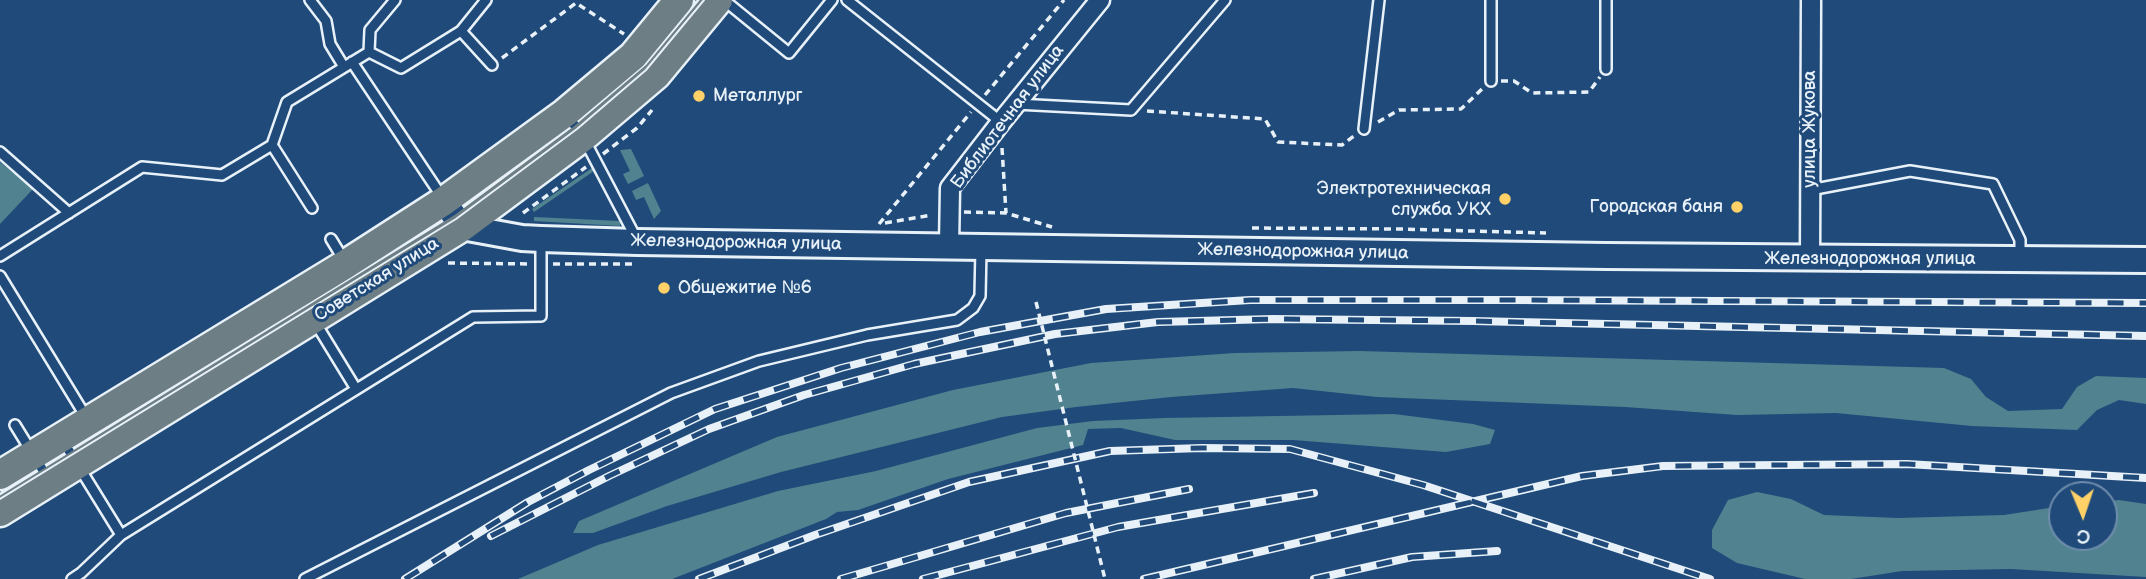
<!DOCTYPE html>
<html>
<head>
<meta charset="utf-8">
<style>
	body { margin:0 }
	#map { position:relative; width:2146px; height:579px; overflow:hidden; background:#1f4a7a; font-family:"Balsamiq Sans",sans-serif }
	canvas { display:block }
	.north { position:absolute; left:2048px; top:481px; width:70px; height:70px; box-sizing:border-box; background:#1f4a7a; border:2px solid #6f8dac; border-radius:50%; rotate:178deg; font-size:19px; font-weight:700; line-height:28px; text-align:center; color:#e8f1f8 }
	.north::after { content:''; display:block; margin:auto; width:24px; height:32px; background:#ffd166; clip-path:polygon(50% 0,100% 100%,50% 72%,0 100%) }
</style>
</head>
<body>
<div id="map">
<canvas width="2146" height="579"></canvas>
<div class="north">С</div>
</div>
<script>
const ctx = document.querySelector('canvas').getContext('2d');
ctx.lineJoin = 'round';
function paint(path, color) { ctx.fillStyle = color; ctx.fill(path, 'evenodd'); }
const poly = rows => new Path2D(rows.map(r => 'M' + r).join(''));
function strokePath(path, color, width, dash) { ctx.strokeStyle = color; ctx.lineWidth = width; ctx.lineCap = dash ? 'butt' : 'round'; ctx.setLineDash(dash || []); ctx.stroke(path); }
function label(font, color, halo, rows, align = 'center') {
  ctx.font = font + ' "Balsamiq Sans",sans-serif'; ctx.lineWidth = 6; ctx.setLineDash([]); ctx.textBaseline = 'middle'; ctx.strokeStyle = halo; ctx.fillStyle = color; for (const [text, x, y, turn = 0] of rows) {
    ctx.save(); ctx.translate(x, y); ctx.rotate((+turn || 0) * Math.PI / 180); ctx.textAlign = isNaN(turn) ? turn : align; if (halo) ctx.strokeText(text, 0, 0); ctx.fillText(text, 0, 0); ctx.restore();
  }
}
paint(poly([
	[631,149,644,176,628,184,623,174,630,171,620,150],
	[0,162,33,189,0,224],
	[592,168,594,171,534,212,532,209],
	[648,183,661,211,654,219,644,197,636,200,632,191],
	[534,217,620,221,620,226,534,221],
	[1360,351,1944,368,1971,379,1986,397,2008,411,2062,409,2077,387,2096,376,2146,378,2146,404,2119,400,2097,410,2077,430,1972,426,1836,413,1737,415,1625,407,1377,397,1293,388,1171,397,1076,407,1002,417,781,472,667,506,593,533,573,533,579,521,777,437,953,390,1091,363,1235,353],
	[1394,414,1473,424,1495,430,1490,444,1446,452,1293,440,1175,440,1121,428,1088,429,1083,445,948,479,858,510,837,512,826,519,672,579,518,579,598,545,778,491,876,471,1037,428,1093,421,1165,418],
	[1757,492,1791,499,1824,515,1898,518,2004,515,2062,506,2062,537,2104,537,2104,502,2119,500,2146,504,2146,577,2011,569,1902,571,1851,579,1805,579,1737,563,1712,548,1712,530,1728,500]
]), '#50838f');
const service = poly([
	[310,0,326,21,330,44,344,67],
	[724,0,789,53,832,0],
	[847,0,1001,122],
	[1491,0,1491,81],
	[1606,0,1606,69],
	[461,31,486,0],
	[369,52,370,30,395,0],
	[352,62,442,197],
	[1016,104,1131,110,1225,0],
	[567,115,583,137,637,240],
	[1364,129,1379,0],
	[272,145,312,208],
	[0,152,69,213],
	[1810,190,1910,171,1993,184,2020,240,2020,258],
	[331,239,345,262],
	[0,256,142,167,222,175,272,145,287,102,369,52,401,68,461,31,492,65],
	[0,276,86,417],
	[315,322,356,389],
	[15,425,47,477],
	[63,441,121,535],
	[72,579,81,573,121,535,473,317,541,316,541,242],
	[305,579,671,393,759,361,867,335,957,320,973,308,980,296,981,249]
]);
const minor = poly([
	[949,246,950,188,1001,122,1100,0],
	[1810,259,1811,0]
]);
const secondary = poly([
	[444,201,462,227,522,238,541,239,637,242,1606,256,2146,260]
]);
const primary = poly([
	[0,475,346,264,444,201,565,113,633,56,679,0],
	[0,512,462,227,583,137,656,75,718,0]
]);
strokePath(service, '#e8f1f8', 14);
strokePath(minor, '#e8f1f8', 23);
strokePath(secondary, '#e8f1f8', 30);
strokePath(primary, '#e8f1f8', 33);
strokePath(poly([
	[502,58,576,3,624,34],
	[1501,81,1514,81,1532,93,1589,92,1600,77],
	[985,95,1064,0],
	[1147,111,1265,119,1278,142,1342,145,1354,136],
	[1378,122,1399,110,1461,109,1482,89],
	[1002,148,1006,213],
	[603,154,637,128,652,110],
	[964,212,1006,213,1052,227],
	[523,213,586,167],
	[885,223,932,215],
	[879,224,971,112],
	[1252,228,1399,229,1546,233],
	[448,263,531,264],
	[553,264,636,264]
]), '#e8f1f8', 3.5, [7, 5]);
strokePath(service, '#1f4a7a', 9);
strokePath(minor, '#1f4a7a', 18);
strokePath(secondary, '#1f4a7a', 24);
strokePath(primary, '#6d7e84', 28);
strokePath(poly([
	[0,499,456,219,577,129,646,70,704,0]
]), '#e8f1f8', 2);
const rail = poly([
	[491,536,609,476,709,429,804,395,914,364,1055,334,1158,322,1273,319,1473,321,2146,336],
	[405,579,528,502,589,470,715,409,841,368,980,332,1106,309,1250,300,1511,300,2146,303],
	[699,579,815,535,969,482,1110,451,1202,448,1290,449,1423,485,1710,579],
	[841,579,1066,513,1189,489],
	[923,579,1118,527,1314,493],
	[1144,579,1582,476,1663,466,1907,464,2146,478],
	[1314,579,1412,557,1497,551]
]);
strokePath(rail, '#e8f1f8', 8);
strokePath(rail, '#1f4a7a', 5, [16]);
strokePath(poly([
	[1036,302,1105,579]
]), '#e8f1f8', 3.5, [7, 5]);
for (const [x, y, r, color] of [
	[699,96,7,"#ffd166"],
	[1505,199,7,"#ffd166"],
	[1737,207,7,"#ffd166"],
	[664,288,7,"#ffd166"]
]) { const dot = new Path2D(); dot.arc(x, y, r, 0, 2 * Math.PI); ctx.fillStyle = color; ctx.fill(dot); strokePath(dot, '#1f4a7a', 2.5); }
label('18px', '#e8f1f8', '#1f4a7a', [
	["Металлург",713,96],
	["Электротехническая",1491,189,"right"],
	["служба УКХ",1491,210,"right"],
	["Городская баня",1723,207,"right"],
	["Общежитие №6",678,288]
], 'left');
label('18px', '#e8f1f8', '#1f4a7a', [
	["Библиотечная улица",1008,117,-53],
	["улица Жукова",1810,129,-90],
	["Железнодорожная улица",736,243,1],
	["Железнодорожная улица",1303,252,1],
	["Железнодорожная улица",1870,259],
	["Советская улица",377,280,-32]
]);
</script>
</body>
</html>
